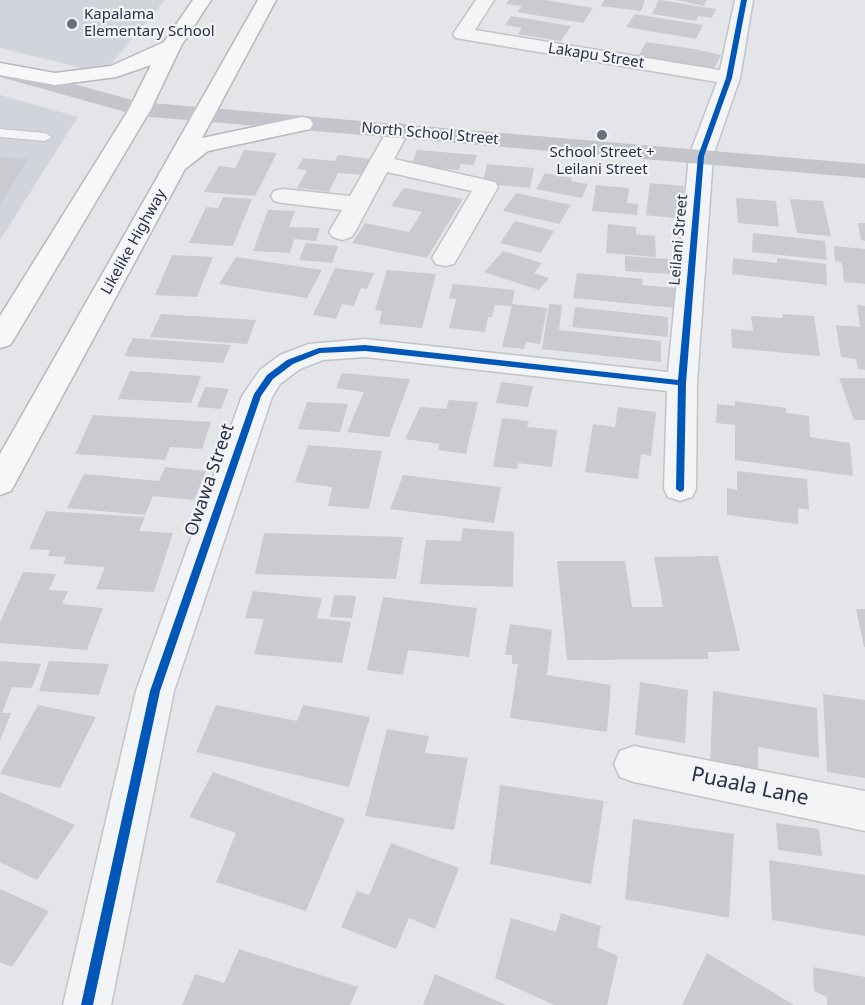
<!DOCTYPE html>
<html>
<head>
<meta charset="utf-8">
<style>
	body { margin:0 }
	canvas { display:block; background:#e4e5e9 }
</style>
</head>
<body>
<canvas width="865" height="1005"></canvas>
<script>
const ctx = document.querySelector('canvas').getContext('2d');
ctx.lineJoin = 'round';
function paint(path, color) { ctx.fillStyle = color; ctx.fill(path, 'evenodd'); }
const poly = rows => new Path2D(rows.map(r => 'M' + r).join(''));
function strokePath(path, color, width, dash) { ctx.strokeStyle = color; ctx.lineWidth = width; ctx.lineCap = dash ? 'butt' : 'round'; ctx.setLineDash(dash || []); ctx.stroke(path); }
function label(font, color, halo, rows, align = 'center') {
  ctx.font = font + ' "Noto Sans",sans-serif'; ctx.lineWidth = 4.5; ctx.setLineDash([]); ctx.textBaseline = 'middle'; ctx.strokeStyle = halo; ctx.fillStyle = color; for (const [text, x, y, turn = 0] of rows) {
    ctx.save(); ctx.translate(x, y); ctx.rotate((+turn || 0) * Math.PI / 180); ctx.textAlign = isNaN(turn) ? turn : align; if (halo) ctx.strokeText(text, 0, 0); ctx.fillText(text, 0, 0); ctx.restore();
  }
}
paint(poly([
	[0,0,165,0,103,73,0,48],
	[0,95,78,117,0,240]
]), '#d2d4dc');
paint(poly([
	[509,0,545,0,593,8,583,23,517,12,522,6,506,4],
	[604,0,645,0,641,11,601,6],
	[659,0,716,9,712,18,698,16,696,21,652,14],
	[677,0,707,0,704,6],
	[635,14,703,25,696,39,626,27],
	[511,16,571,26,561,41,518,34,522,28,505,25],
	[646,42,694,49,721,55,715,67,710,69,638,57],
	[244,150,277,153,255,196,204,192,219,166,235,168],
	[417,150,477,155,474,165,461,164,459,170,411,166],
	[338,155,371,159,364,175,338,173,329,192,297,188,307,170,297,169,303,158,335,161],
	[0,157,28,159,0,205],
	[487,164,534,168,530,188,497,185,497,182,483,181],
	[545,173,572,178,571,181,588,184,582,198,536,189],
	[650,183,684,186,681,219,646,215],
	[596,185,629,188,627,203,638,204,637,215,592,211],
	[404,188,463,199,427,258,352,243,365,223,409,232,422,212,391,206],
	[516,193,571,205,559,224,503,211],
	[223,197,252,199,233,246,189,243,206,207,218,208],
	[736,198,776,201,779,227,738,223],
	[790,199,823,201,831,236,797,233],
	[268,210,295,211,289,227,320,228,316,241,294,239,290,253,253,251],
	[515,221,554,231,541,253,500,243],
	[858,223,865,223,865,241,861,240],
	[608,224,636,227,636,234,655,236,656,257,606,253],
	[753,233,825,241,827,260,752,252],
	[306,243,338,246,332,263,299,260],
	[834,246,865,249,865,284,844,282,842,263,835,261],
	[503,251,542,263,534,273,549,278,539,290,484,272],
	[172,255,213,257,197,297,155,295],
	[625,256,669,259,670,274,625,271],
	[236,257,322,270,307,298,219,284],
	[733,258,777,263,777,258,826,264,827,285,732,274],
	[335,268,374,273,367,289,361,288,354,306,342,304,336,319,313,315],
	[387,270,436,274,422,328,379,324,382,311,375,310],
	[577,273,643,279,642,285,676,288,676,308,573,298],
	[453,284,515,290,512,304,547,308,540,344,526,342,524,349,502,347,512,306,495,305,492,317,488,317,485,332,449,328,456,299,449,298],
	[549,304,562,305,559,330,661,341,661,362,542,349],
	[857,305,865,306,865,370,858,369,856,359,841,357,836,325,860,327],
	[575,307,668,317,668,337,572,327],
	[161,314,256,320,247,344,150,337],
	[782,314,814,316,820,356,732,348,731,329,753,331,751,316,783,318],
	[133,338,231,345,223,363,124,356],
	[130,371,201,376,191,403,118,399],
	[342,373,410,379,389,437,347,432,364,392,336,388],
	[839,378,865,378,865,420,854,420],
	[501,382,533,386,528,407,496,403],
	[205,387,229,389,221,409,197,407],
	[449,400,478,402,466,454,438,450,440,444,405,439,420,407,446,409],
	[735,401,786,408,786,413,809,416,810,437,850,443,853,476,735,460,735,425,716,423,717,404,735,406],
	[307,402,348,404,340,432,298,429],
	[618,407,656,412,651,456,641,454,638,479,585,472,593,424,615,427],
	[93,415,211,422,202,449,170,447,165,460,75,454],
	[502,418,529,421,527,427,557,430,552,467,518,463,517,469,493,467],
	[308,445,382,451,369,509,328,506,332,487,295,482],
	[165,467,206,471,194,500,153,496,145,515,67,508,84,474,159,481],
	[737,471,807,479,809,510,798,508,798,524,727,515,727,488,737,490],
	[403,475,501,487,494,523,390,509],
	[46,511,145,517,139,531,173,533,154,592,96,589,105,567,63,564,66,557,48,556,50,550,29,549],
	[463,528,514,532,513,587,420,584,426,540,461,541],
	[264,533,403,537,396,579,255,574],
	[718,556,740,651,707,652,709,659,567,660,557,561,625,561,632,607,663,607,654,557],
	[23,572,56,574,49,590,68,591,62,604,103,608,87,650,0,643,0,622],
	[253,591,322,598,317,618,351,622,342,663,254,654,264,619,245,618],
	[334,595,356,596,352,618,330,617],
	[383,597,477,608,469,657,408,650,403,675,367,670],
	[856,609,865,609,865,647,864,647],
	[510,624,552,630,547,675,611,685,607,732,510,718,518,664,512,664,512,655,505,655],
	[0,661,41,664,32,688,12,687,2,713,11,713,0,741],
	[49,661,109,664,99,695,39,691],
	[640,682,688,690,685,743,635,735],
	[713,691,817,708,819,758,758,747,758,774,710,766],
	[823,694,865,700,865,778,827,772],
	[38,705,96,717,60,788,0,774],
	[216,705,297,721,303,705,370,717,349,787,196,752],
	[387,729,429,736,425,753,468,758,454,830,365,816],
	[213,772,345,819,306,911,216,882,236,833,189,817],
	[500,785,604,801,591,884,490,864],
	[0,792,75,825,37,880,0,862],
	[633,819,734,834,729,918,625,899],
	[776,823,819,829,822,856,778,850],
	[391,843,459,868,435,929,409,918,396,949,341,927,357,891,369,895],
	[769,860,865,875,865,936,772,920],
	[0,889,49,911,12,967,0,962],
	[561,913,601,926,597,947,618,956,607,1005,554,1005,495,978,511,918,556,932],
	[239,949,358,987,350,1005,182,1005,195,974,224,983],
	[707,953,794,1005,682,1005],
	[813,967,865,977,865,1005,827,1005,827,997,814,991],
	[435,974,506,1005,423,1005]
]), '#cacbd0');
const lane = poly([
	[0,129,45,133,52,137,45,141,0,137,0,129]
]);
const street = poly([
	[476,0,494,0,475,30,720,70,735,0,753,0,740,78,713,156,697,383,696,489,692,497,680,501,668,497,664,489,667,391,365,357,323,360,300,369,280,384,272,397,174,691,111,1005,63,1005,136,691,242,396,260,370,280,355,309,344,365,339,668,372,689,156,717,82,456,38,453,34,476,0],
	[398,124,406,126,409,131,394,159,495,182,498,187,454,264,445,266,436,264,432,258,472,191,387,172,355,232,351,237,342,240,333,237,329,232,342,210,283,203,274,201,271,196,274,191,283,189,350,196,387,131,390,126,398,124],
	[634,746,865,791,865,831,634,782,620,777,614,764,620,751,634,746]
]);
const highway = poly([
	[193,0,211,0,181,46,151,109,14,339,10,345,0,348,0,316,129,109,151,65,116,77,55,85,0,75,0,63,55,73,111,66,164,42,193,0],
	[258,0,276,0,202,138,302,117,310,119,313,124,310,129,208,151,185,169,11,491,0,495,0,454,258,0]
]);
strokePath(lane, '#c2c3c7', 2);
strokePath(street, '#c2c3c7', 3);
strokePath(highway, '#b6b8be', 3);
paint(lane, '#f3f4f6');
paint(street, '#f3f4f6');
paint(poly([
	[0,64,140,102,865,164,865,178,140,116,0,77,0,64]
]), '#c4c5ca');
paint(highway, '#f7f7f7');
paint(poly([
	[741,0,747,0,732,78,704,156,686,383,684,489,683,491,680,492,676,489,678,385,365,351,320,353,293,364,273,379,261,396,160,691,93,1005,81,1005,150,691,254,394,267,375,287,360,319,348,365,345,678,380,698,156,726,78,741,0]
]), '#0057b8');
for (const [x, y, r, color] of [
	[72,24,6,"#6a6f7e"],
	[602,135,6,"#6a6f7e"]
]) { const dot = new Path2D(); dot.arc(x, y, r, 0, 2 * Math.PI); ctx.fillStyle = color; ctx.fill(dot); strokePath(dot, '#f2f4f8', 2); }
label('15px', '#292f44', '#f2f4f8', [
	["Kapalama",84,15],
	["Elementary School",84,32],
	["School Street +",602,153,"center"],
	["Leilani Street",602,170,"center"]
], 'left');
label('15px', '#292f44', '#f2f4f8', [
	["Lakapu Street",596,56,9],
	["North School Street",430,134,5],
	["Leilani Street",679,240,-85],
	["Likelike Highway",134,242,-61]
]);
label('18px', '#292f44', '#f2f4f8', [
	["Owawa Street",210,480,-71]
]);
label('21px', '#292f44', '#f2f4f8', [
	["Puaala Lane",750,787,12]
]);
</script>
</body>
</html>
